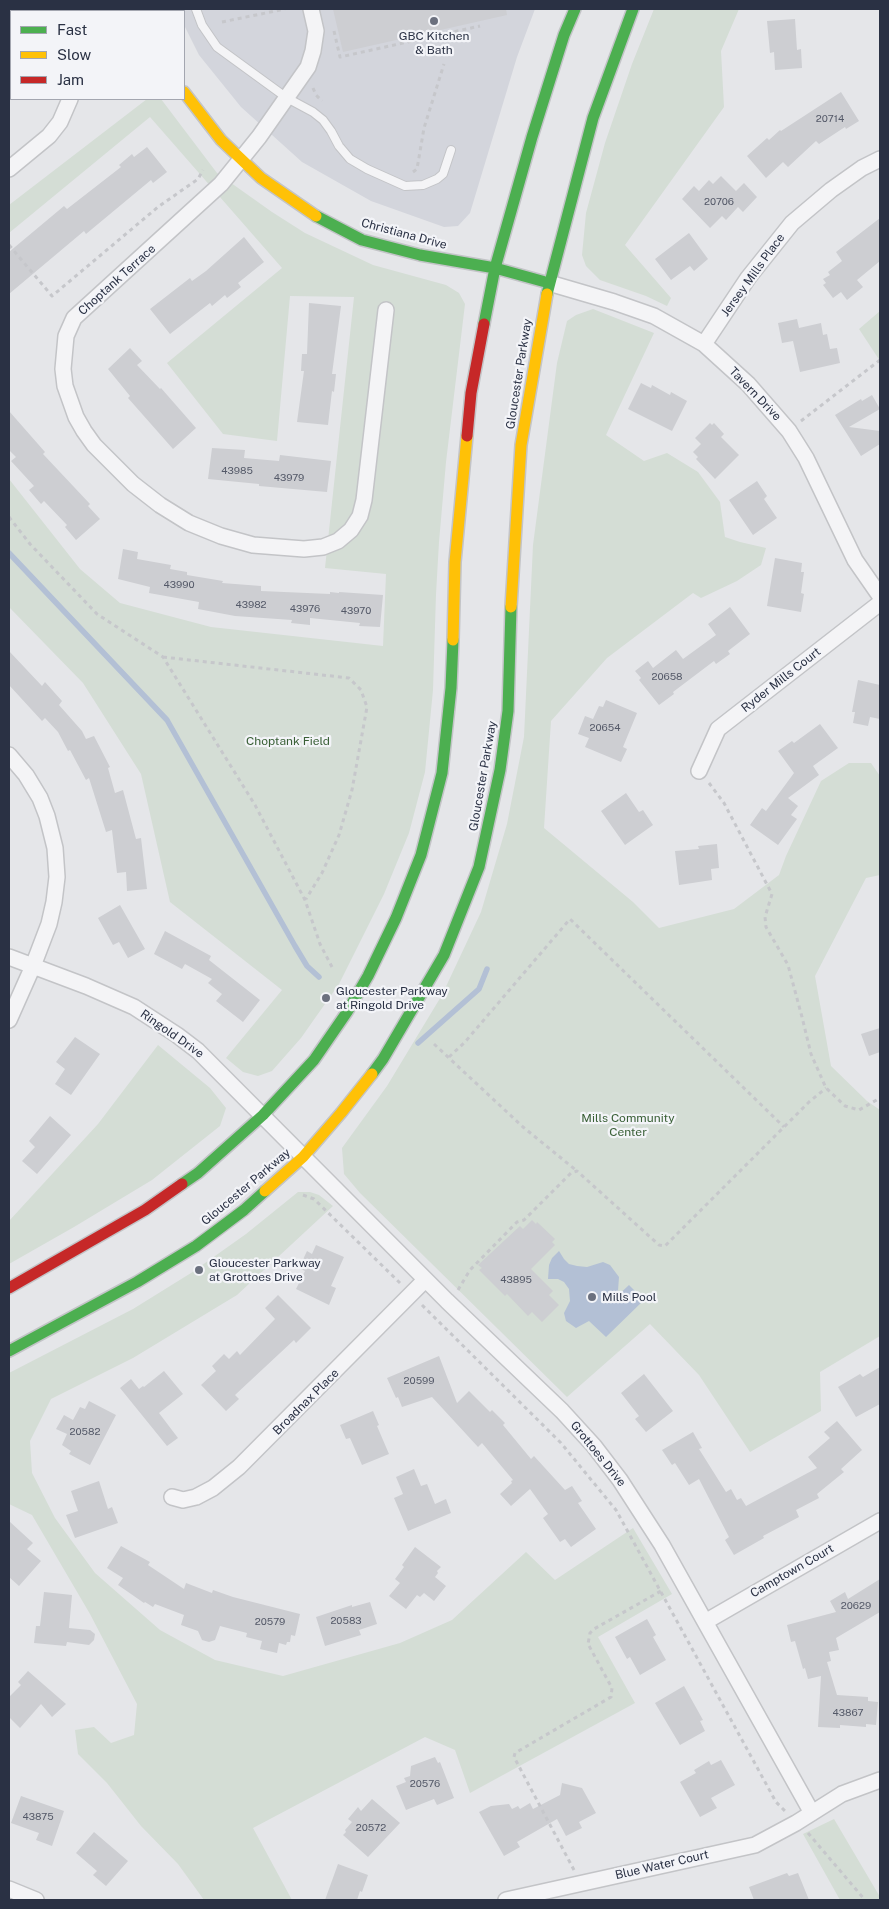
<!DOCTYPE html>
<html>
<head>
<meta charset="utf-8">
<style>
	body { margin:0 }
	#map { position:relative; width:889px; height:1909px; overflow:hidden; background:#e5e6e9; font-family:"Public Sans",sans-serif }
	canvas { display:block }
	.frame { position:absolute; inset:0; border:10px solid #2a3144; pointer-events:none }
	.legend { position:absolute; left:10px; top:10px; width:175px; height:90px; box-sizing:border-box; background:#f3f4f8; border:1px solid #a3a6b0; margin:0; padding:6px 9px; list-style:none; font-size:15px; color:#2a3144 }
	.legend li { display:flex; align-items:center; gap:10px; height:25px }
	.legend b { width:25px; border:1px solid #a3a6b0 }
</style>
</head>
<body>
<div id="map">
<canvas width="889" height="1909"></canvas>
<div class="frame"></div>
<ul class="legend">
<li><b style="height:6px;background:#4caf50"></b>Fast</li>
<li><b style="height:6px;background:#ffc107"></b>Slow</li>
<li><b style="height:6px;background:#c62828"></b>Jam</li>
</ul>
</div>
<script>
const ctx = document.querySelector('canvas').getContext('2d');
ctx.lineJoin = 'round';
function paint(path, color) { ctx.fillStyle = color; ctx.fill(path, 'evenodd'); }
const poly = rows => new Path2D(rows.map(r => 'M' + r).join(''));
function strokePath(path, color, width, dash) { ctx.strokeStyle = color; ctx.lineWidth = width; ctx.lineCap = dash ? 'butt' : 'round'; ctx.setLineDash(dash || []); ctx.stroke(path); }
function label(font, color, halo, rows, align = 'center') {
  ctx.font = font + ' "Public Sans",sans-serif'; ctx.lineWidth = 4.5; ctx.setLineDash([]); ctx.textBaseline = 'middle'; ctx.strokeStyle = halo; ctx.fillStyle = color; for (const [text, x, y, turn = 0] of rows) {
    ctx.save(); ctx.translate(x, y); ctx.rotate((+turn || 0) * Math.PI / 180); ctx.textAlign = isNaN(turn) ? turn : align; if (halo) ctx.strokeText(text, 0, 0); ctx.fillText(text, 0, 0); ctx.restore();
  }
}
paint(poly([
	[175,9,535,9,517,57,470,213,458,226,444,227,371,201,302,162,241,107,199,55,184,25,184,11,177,11]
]), '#d3d5dc');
paint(poly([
	[654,9,739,9,721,51,724,107,625,245,671,298,667,306,646,296,600,280,586,266,582,255,586,213,605,143,632,64],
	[147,99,161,99,217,173,272,212,305,233,373,265,446,285,459,293,465,304,446,462,439,542,436,594,433,690,425,772,409,833,384,894,339,984,301,1038,272,1071,258,1076,243,1072,226,1058,282,990,170,902,141,774,83,683,9,607,9,479,80,569,120,603,211,627,383,646,386,574,325,568,354,297,290,296,277,441,223,434,167,363,282,268,150,117,9,233,9,205],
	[593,309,654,333,606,435,644,461,667,453,698,472,720,502,725,537,740,542,766,548,761,565,737,581,701,598,693,593,607,658,551,721,544,828,633,902,659,928,734,909,779,875,786,856,821,781,849,763,871,763,880,776,880,875,866,878,815,976,831,1066,867,1101,880,1110,880,1336,820,1372,821,1411,750,1452,699,1375,650,1324,567,1397,360,1193,344,1174,342,1148,387,1086,442,995,481,912,507,824,524,737,533,545,557,363,567,321,576,315],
	[880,311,880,361,859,329],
	[158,1045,210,1088,226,1108,220,1126,152,1180,74,1227,9,1264,9,1221,98,1124],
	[298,1192,310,1192,319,1195,333,1206,237,1295,133,1358,51,1399,30,1441,32,1473,55,1518,95,1573,160,1630,215,1660,283,1676,400,1643,452,1620,526,1552,555,1580,633,1528,672,1594,598,1637,635,1703,470,1793,455,1750,425,1737,253,1828,292,1900,204,1900,178,1864,141,1826,107,1783,78,1754,75,1730,94,1727,111,1743,134,1735,137,1704,90,1614,32,1515,9,1504,9,1373,133,1309,191,1273,246,1234],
	[834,1819,880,1897,880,1900,840,1900,803,1834]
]), '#d4ddd5');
paint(poly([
	[559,1251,564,1259,569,1264,577,1266,587,1267,603,1262,610,1265,619,1277,618,1291,610,1300,611,1302,629,1285,644,1300,606,1337,589,1321,576,1328,566,1321,564,1313,570,1301,569,1289,564,1282,558,1279,548,1279,549,1265,552,1258]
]), '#b3c0d5');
strokePath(poly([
	[9,553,167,720,295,946,307,966,319,977],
	[418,1043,479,989,487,969]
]), '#b3c0d5', 5.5);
paint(poly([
	[333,9,506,9,507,15,343,52],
	[795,19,797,50,801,49,802,68,775,70,774,52,770,53,767,21],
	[841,92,859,121,846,129,845,127,819,144,816,141,788,167,783,162,766,178,747,156,767,138,769,140,780,130,781,131],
	[147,147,167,172,153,183,151,180,86,234,84,231,9,294,9,252,64,206,67,209,121,167,119,165,132,154,134,157],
	[721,176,736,191,744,183,757,197,743,212,738,207,726,220,722,216,710,228,682,199,694,186,699,191,709,180,713,184],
	[880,218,880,261,857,280,863,287,847,300,841,292,833,298,823,285,826,283,823,279,830,275,828,272,842,261,836,252],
	[689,233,708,259,694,271,690,266,671,280,655,259],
	[244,237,264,262,238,283,241,287,227,298,225,295,212,306,210,303,170,334,150,309,190,278,192,281,206,271],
	[309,303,341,306,332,374,336,374,334,392,332,391,328,425,297,422,304,371,301,371,302,354,307,354],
	[797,319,799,328,821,323,823,335,827,334,830,349,837,348,840,363,800,372,793,341,782,343,778,323],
	[130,348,142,361,137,365,160,389,161,388,196,428,173,449,128,398,130,396,108,369],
	[641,383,651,388,652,385,670,395,671,392,687,401,672,431,628,409],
	[872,395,880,409,849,427,880,431,880,444,861,456,835,415,861,399,862,401],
	[9,411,45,452,43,454,90,504,88,506,100,519,76,540,65,527,67,525,44,501,41,504,29,490,34,486,11,461,16,457,9,450],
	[710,423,712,425,714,423,724,434,721,437,739,455,715,479,696,459,698,457,693,452,701,444,695,438],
	[212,448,245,450,244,458,279,461,280,455,331,461,327,492,259,486,259,484,208,479],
	[757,481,767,496,764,499,777,518,753,535,729,500],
	[123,549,138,552,137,559,171,565,170,569,187,572,187,575,223,581,222,583,261,586,261,591,330,594,330,592,339,593,339,592,383,595,380,627,359,626,360,623,310,618,310,625,291,623,292,620,235,616,198,609,199,602,149,593,150,587,118,579],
	[775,558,802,563,801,572,804,572,801,593,804,594,801,612,767,606],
	[730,607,750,634,728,651,730,654,716,664,714,661,673,692,674,694,659,705,639,680,641,678,635,671,648,661,653,668,676,650,683,659,716,635,708,624],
	[9,651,42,686,45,682,62,701,59,705,82,731,86,739,94,736,110,767,108,768,115,793,123,790,136,839,141,838,147,889,127,891,126,872,117,873,112,830,106,832,89,778,86,780,70,750,68,751,58,732,45,718,42,721,9,685],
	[858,680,880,685,880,719,870,717,868,726,853,723,855,712,852,712],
	[606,700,637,713,623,747,627,749,621,762,585,747,589,738,578,734,585,716,593,719,599,706,603,707],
	[820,724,838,748,813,766,819,775,788,798,798,806,791,815,797,819,778,845,750,825,762,808,766,811,794,773,778,751,792,741,794,743],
	[626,793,639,812,643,810,653,825,625,845,601,811],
	[717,844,719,868,711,869,712,880,679,885,675,851,699,849,698,846],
	[120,905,145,949,128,958,119,942,113,945,98,918],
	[165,931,211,956,209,960,260,1000,243,1022,216,1001,222,994,208,983,212,979,185,964,182,969,154,954],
	[880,1028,880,1052,869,1056,861,1034],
	[75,1037,100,1054,71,1095,55,1084,65,1069,56,1062],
	[50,1116,71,1135,37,1174,22,1161,35,1147,29,1141],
	[532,1220,536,1224,537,1222,555,1239,552,1242,555,1245,531,1269,553,1291,549,1295,559,1305,542,1322,532,1312,528,1316,507,1294,505,1296,479,1270,482,1268,478,1265,520,1226,523,1229],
	[316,1245,344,1257,331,1286,336,1288,329,1305,296,1289,305,1271,299,1268,307,1251,312,1254],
	[278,1295,311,1328,296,1343,294,1340,235,1395,239,1399,226,1411,201,1385,216,1371,212,1366,224,1354,229,1359,237,1351,240,1355,275,1319,265,1308],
	[439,1356,457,1403,469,1391,490,1412,492,1410,505,1423,503,1425,531,1459,534,1456,565,1490,572,1486,582,1501,578,1503,596,1529,571,1547,565,1539,560,1542,543,1518,548,1514,530,1489,511,1506,500,1494,512,1483,511,1481,513,1480,482,1443,478,1447,432,1397,402,1407,398,1397,396,1398,387,1378],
	[880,1367,880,1404,856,1417,838,1387,860,1374,863,1377],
	[164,1371,183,1394,159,1413,178,1438,167,1446,120,1388,131,1379,139,1389,143,1386,144,1387],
	[644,1374,673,1411,646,1432,635,1419,639,1416,621,1393],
	[89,1401,116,1415,90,1465,69,1454,71,1451,62,1445,67,1434,56,1429,64,1415,73,1420,80,1407,85,1409],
	[373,1411,379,1425,377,1426,389,1454,362,1465,350,1438,346,1439,340,1425],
	[837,1421,862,1450,841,1469,844,1472,817,1494,819,1498,796,1510,799,1517,763,1536,764,1538,734,1555,725,1540,729,1537,699,1479,689,1485,675,1463,672,1465,662,1450,693,1432,702,1448,699,1449,726,1492,731,1489,737,1500,741,1498,746,1506,817,1468,808,1457,830,1438,824,1432],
	[414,1469,421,1486,427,1484,435,1504,446,1499,451,1513,408,1531,394,1498,403,1494,396,1477],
	[99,1481,108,1509,112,1507,118,1523,75,1538,66,1515,78,1511,71,1491],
	[9,1521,33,1543,27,1549,41,1561,19,1586,9,1577],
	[121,1546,150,1562,148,1565,184,1589,186,1583,212,1593,213,1590,233,1597,300,1614,295,1636,291,1635,290,1642,287,1642,286,1645,279,1643,277,1653,260,1649,262,1641,246,1637,247,1633,220,1626,215,1640,209,1642,202,1640,198,1631,181,1625,184,1615,155,1604,153,1607,145,1602,144,1603,118,1585,123,1578,107,1568],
	[415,1547,441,1567,437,1571,438,1573,435,1577,446,1586,434,1601,424,1593,420,1597,417,1595,406,1609,389,1596,400,1583,395,1579,404,1567,402,1565],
	[880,1579,880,1612,836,1638,839,1650,829,1652,831,1661,827,1662,837,1695,868,1697,868,1701,878,1702,876,1725,866,1724,866,1727,840,1725,840,1728,818,1727,821,1676,808,1679,805,1668,803,1669,795,1641,791,1642,787,1625,836,1612,830,1601,845,1592,848,1599],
	[44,1592,72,1595,69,1628,90,1630,95,1634,94,1640,89,1645,67,1642,66,1646,34,1643,36,1626,40,1626],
	[370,1602,377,1624,359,1630,361,1635,325,1646,316,1617,352,1605,352,1607],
	[647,1619,656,1635,653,1637,666,1660,640,1675,630,1657,627,1659,615,1637],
	[28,1671,66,1704,52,1717,41,1704,20,1728,9,1717,9,1697,21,1685,18,1682],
	[684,1686,703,1720,700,1721,705,1731,680,1745,655,1703],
	[435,1757,438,1763,440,1762,454,1798,437,1805,434,1799,406,1810,396,1786,406,1782,404,1778,410,1776,411,1766],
	[721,1760,735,1785,711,1798,717,1808,700,1817,680,1782,696,1773,694,1770,709,1761,711,1765],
	[562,1783,582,1788,596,1813,579,1822,582,1828,566,1836,557,1819,517,1842,520,1847,504,1856,479,1812,491,1806,509,1804,512,1809,518,1806,520,1809,530,1803,533,1809,560,1795],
	[21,1796,64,1811,52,1846,36,1840,39,1833,11,1823],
	[372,1799,400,1823,368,1857,343,1835,346,1832,345,1830,352,1822,348,1819,358,1807,361,1811],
	[94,1832,128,1861,106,1886,93,1875,97,1871,76,1853],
	[338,1864,368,1875,362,1892,360,1891,357,1900,325,1900],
	[787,1873,789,1876,798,1873,809,1900,754,1900,749,1887]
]), '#cdced2');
const lane = poly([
	[196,9,202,25,217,47,287,98,313,112,323,120,331,131,339,146,350,159,367,169,405,186,423,185,437,179,443,174,451,150]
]);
const street = poly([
	[36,9,36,11],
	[311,9,316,31,313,51,308,67,259,137,221,184,74,318,66,336,63,369,65,386,76,417,84,431,94,445,133,484,160,505,189,523,221,536,253,545,304,549,323,547,338,541,351,530,360,516,364,500,386,310],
	[9,91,11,87],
	[9,169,49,136,60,122,70,99],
	[549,283,614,302,654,316,704,344,748,384,789,431,806,458,855,560,880,596],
	[704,344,748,278,792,223,831,190,862,168,880,159],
	[9,755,26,775,40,798,47,816,55,848,57,877,54,902,49,924,33,966,9,1020],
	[699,771,718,729,880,603],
	[9,957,86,986,134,1007,177,1035,198,1051,447,1301,562,1411,594,1446,620,1480,662,1545,812,1813],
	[172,1497,183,1500,196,1497,213,1488,239,1467,425,1280],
	[705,1622,880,1521],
	[9,1889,36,1900],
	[506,1900,755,1845,796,1823,842,1794,880,1780]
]);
const fast = poly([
	[134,9,135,11],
	[316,216,362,240,420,255,495,268,549,283],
	[547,294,593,118,633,9],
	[484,324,495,268,532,137,564,35,575,9],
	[372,1074,383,1059,444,955,479,867,500,770,508,711,511,607],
	[182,1184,198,1173,263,1115,314,1060,347,1012,368,976,396,918,421,855,442,773,451,688,453,640],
	[9,1351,137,1282,196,1246,244,1210,265,1191]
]);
const slow = poly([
	[184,92,221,140,261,178,316,216],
	[511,607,521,445,547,294],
	[453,640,455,562,467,436],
	[265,1191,303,1157,341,1113,372,1074]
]);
const jam = poly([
	[467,436,471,393,484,324],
	[9,1288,145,1210,182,1184]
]);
strokePath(lane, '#c3c4c7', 10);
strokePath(street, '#c3c4c7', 18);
strokePath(fast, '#c3c4c7', 14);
strokePath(slow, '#c3c4c7', 14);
strokePath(jam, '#c3c4c7', 14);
strokePath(poly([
	[9,20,10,9],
	[222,22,285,9],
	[334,31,340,57,480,26],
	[313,88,316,95,322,101],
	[413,172,417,169,424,128,444,64],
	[9,245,52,296,158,207,198,179,203,170],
	[801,421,880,360],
	[9,517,30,544,97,614,163,657,255,805,305,900,320,944,332,967],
	[163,657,349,678,361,690,367,707,352,790,339,835,322,873,306,899],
	[709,783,724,803,772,894,765,917,766,927,788,965,802,1017,811,1054,826,1088,845,1106,859,1110,880,1098],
	[434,1044,523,1127,577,1171],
	[449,1057,465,1042,570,919,784,1127],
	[303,1195,314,1199,400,1283],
	[458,1290,470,1270,517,1222,524,1220,571,1173,577,1171,659,1245,665,1246,809,1102,826,1088],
	[422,1305,561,1443,616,1510,776,1802,785,1811],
	[808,1833,865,1900],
	[574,1870,514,1757,515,1753,611,1697,612,1688,588,1644,590,1633,594,1629,661,1591]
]), '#c6c7cb', 3, [4, 4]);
strokePath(lane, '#f4f4f6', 8);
strokePath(street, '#f4f4f6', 15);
strokePath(fast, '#4caf50', 11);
strokePath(slow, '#ffc107', 11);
strokePath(jam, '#c62828', 11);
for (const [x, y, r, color] of [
	[434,21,5,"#6b707e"],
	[326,998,5,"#6b707e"],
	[199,1270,5,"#6b707e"],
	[592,1297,5,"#6b707e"]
]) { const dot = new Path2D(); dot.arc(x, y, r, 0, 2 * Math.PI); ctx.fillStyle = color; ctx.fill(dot); strokePath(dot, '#f3f4f8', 2); }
label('10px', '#545968', null, [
	["20714",830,119],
	["20706",719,202],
	["43985",237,471],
	["43979",289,478],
	["43990",179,585],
	["43982",251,605],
	["43976",305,609],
	["43970",356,611],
	["20658",667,677],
	["20654",605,728],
	["43895",516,1280],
	["20599",419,1381],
	["20582",85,1432],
	["20629",856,1606],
	["20583",346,1621],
	["20579",270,1622],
	["43867",848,1713],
	["20576",425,1784],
	["43875",38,1817],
	["20572",371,1828]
]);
label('12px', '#2a3144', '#f3f4f8', [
	["GBC Kitchen",434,36,"center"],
	["& Bath",434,50,"center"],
	["Gloucester Parkway",336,991],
	["at Ringold Drive",336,1005],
	["Gloucester Parkway",209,1263],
	["at Grottoes Drive",209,1277],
	["Mills Pool",602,1297]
], 'left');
label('12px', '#2a3144', '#f3f4f8', [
	["Christiana Drive",404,234,15],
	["Jersey Mills Place",753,275,-54],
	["Choptank Terrace",117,280,-42],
	["Gloucester Parkway",519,374,-81],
	["Tavern Drive",755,394,46],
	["Ryder Mills Court",781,680,-38],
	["Gloucester Parkway",483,776,-80],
	["Ringold Drive",172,1034,35],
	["Gloucester Parkway",246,1187,-40],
	["Broadnax Place",306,1402,-45],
	["Grottoes Drive",598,1454,51],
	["Camptown Court",792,1571,-30],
	["Blue Water Court",662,1865,-13]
]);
label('12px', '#3a6037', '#f3f4f8', [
	["Choptank Field",288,741],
	["Mills Community",628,1118],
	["Center",628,1132]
]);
</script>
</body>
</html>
